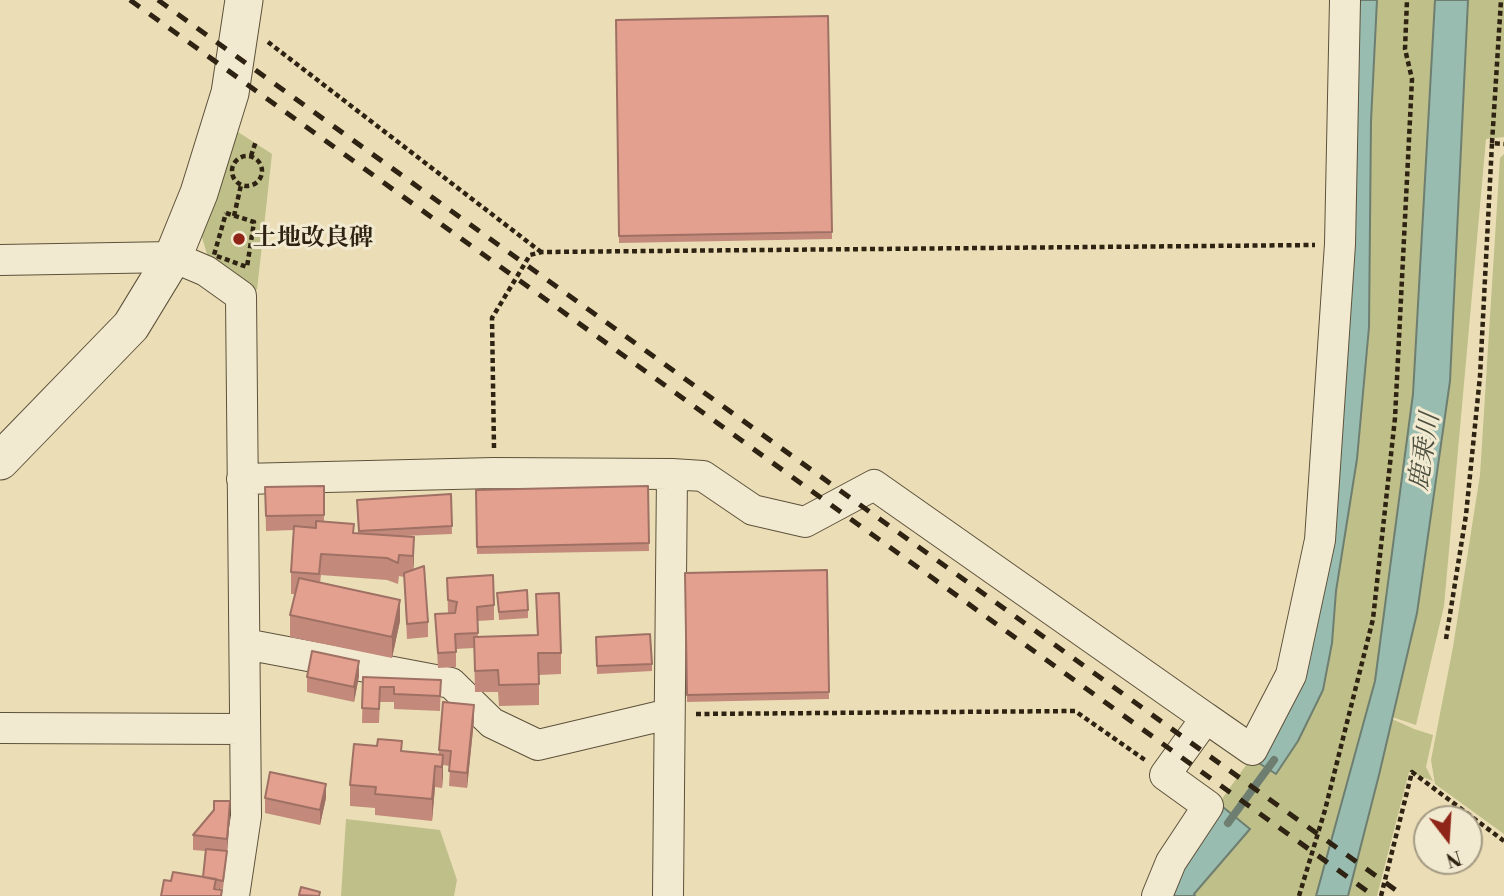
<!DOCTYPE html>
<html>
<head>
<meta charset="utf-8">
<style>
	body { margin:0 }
	#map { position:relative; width:1504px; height:896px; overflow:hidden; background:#ebdeb6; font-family:"Libre Bodoni",serif }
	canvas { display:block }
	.north { position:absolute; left:1413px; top:805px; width:70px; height:70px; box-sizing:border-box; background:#f2ead0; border:2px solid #a49a84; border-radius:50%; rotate:163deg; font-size:19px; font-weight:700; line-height:28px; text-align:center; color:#2e2212 }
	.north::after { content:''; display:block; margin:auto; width:24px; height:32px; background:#8f2418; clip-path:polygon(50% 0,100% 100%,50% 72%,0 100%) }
</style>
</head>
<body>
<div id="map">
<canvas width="1504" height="896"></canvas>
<div class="north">N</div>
</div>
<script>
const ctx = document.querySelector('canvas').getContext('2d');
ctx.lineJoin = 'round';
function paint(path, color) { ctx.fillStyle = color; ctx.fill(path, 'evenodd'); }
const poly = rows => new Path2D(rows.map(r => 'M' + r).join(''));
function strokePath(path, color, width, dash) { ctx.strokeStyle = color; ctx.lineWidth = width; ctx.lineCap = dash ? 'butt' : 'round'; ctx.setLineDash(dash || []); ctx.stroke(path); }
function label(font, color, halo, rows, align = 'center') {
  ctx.font = font + ' "Libre Bodoni","Noto Serif JP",serif'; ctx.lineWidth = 6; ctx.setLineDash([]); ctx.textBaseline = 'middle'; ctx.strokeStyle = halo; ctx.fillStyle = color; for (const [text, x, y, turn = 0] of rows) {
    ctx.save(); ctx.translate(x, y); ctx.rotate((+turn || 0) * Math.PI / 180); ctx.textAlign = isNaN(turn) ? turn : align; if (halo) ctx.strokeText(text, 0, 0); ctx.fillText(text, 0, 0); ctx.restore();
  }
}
paint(poly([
	[1349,0,1504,0,1504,137,1486,139,1444,606,1416,725,1377,712,1414,729,1433,735,1426,767,1433,781,1409,772,1377,896,1163,896,1176,863,1254,754,1291,681,1328,693,1292,679,1314,575],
	[235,130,272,154,257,290,209,261,199,227],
	[1504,154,1504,834,1435,784,1431,760,1453,647,1480,475,1500,158],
	[346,819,440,830,457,880,454,896,341,896]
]), '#bebf89');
const water = poly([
	[1350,0,1377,0,1371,121,1369,327,1357,459,1336,591,1332,643,1323,690,1298,741,1276,774,1254,760,1297,685,1350,0],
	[1435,0,1468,0,1450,381,1417,613,1379,775,1348,896,1316,896,1375,681,1413,394,1435,0],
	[1218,803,1250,829,1194,894,1195,896,1169,896,1218,803]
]);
paint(water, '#98bcaf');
strokePath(water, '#6e7e70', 2);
strokePath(poly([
	[1228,823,1274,760]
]), '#6e7e70', 8);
const minor = poly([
	[0,260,173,257,206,271,241,296,246,816,234,896],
	[672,474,703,476,753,510,805,522,874,485,1206,718],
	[242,479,494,473,672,474,668,896],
	[245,644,451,683,492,723,538,745,669,714],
	[0,728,245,729],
	[1157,896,1171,862,1208,806,1165,775,1206,718,1252,750,1291,675,1320,540,1340,244,1345,0]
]);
const tertiary = poly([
	[0,461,131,326,173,257,199,193,230,93,244,0]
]);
strokePath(minor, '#5d513b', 32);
strokePath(tertiary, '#5d513b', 39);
strokePath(poly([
	[268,42,541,252],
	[1492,143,1501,0],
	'232 171a15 15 0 1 1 30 0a15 15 0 1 1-30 0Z',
	[251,156,256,141],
	[226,213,254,222,247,267,214,255,226,213],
	[234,216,241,185],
	[494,448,492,318,530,255,542,252,1315,245],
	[1446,639,1466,515,1480,376,1492,143,1504,144],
	[696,714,1075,711,1145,760],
	[1299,896,1325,810,1373,619,1395,418,1412,79,1405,49,1407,0],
	[1381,896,1412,772,1504,841]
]), '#2e2212', 4.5, [5, 3.5]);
strokePath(minor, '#f2ead0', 30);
strokePath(tertiary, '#f2ead0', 37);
strokePath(poly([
	[130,0,1374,896],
	[158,0,1404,896]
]), '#2e2212', 5, [12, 12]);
paint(poly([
	[828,16,832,239,619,243,616,20],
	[324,486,324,522,354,533,358,533,357,500,451,494,452,534,402,536,414,559,413,569,428,622,428,637,407,639,404,577,399,576,398,584,387,580,321,575,320,583,400,621,392,658,290,637,290,615,295,594,291,594,291,572,294,530,266,531,265,487],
	[648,486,649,551,477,554,476,490],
	[827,570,829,699,687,702,685,573],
	[447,578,494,605,494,620,477,621,478,637,537,635,536,594,561,653,561,674,539,675,539,705,499,706,498,692,475,692,474,648,456,649,456,667,438,668,435,614,448,613],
	[497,593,528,610,528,618,499,620],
	[596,637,652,664,652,671,597,674],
	[359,676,354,702,307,692,307,677],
	[363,677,441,680,440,711,394,709,394,702,380,702,379,723,362,723],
	[474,720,467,788,449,786,450,766,443,765,442,788,435,787,432,821,375,815,375,808,350,806,350,785,402,751,439,755,439,750],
	[265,798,326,798,320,825,265,813],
	[230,815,227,853,223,889,216,888,222,896,171,881,203,877,205,851,193,850,193,835]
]), '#c38a7b');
paint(poly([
	[414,537,414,559,413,578,413,556],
	[400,600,400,621,392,658,392,637],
	[359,661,359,676,354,702,354,687],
	[474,705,474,720,467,788,467,773],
	[443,755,443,777,442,788,442,767],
	[435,766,435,787,432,821,432,799],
	[326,784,326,798,320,825,320,810],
	[230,801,230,815,227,853,227,839]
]), '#9f7064');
const building = poly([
	[828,16,832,232,619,236,616,20,828,16],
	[324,486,324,515,266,516,265,487,324,486],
	[648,486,649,543,477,547,476,490,648,486],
	[451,494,452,526,359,531,357,500,451,494],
	[316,521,354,524,353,533,414,537,413,556,399,555,398,563,387,558,321,554,319,574,291,572,294,526,316,528,316,521],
	[424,566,428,622,407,624,404,573,424,566],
	[827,570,829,692,687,695,685,573,827,570],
	[493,575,494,605,477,607,478,633,455,634,456,652,438,653,435,614,455,613,457,602,448,600,447,578,493,575],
	[299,578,400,600,392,637,290,615,299,578],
	[527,590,528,610,499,612,497,593,527,590],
	[559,593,561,653,538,653,539,684,499,685,498,670,475,671,474,637,538,635,536,594,559,593],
	[650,634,652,664,597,666,596,637,650,634],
	[312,651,359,661,354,687,307,677,312,651],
	[363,677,441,680,440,696,394,694,394,687,380,687,379,709,362,708,363,677],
	[443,702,474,705,467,773,449,771,451,751,439,750,443,702],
	[378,739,402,741,401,751,443,755,442,767,435,766,432,799,375,794,376,787,350,785,354,744,377,746,378,739],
	[270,772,326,784,320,810,265,798,270,772],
	[214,801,230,801,227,839,193,835,214,810,214,801],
	[206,849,227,851,223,881,203,877,206,849],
	[173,872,216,879,214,889,222,890,221,896,161,896,164,880,171,881,173,872],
	[301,887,320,892,319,896,299,895,301,887]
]);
paint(building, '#e3a08f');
strokePath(building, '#9f7064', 2);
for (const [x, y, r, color] of [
	[239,239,7,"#8f2418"]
]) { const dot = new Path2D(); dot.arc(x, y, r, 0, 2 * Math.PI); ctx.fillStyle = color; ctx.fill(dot); strokePath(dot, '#f2ead0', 2.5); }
label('bold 24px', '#2e2212', '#f2ead0', [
	["土地改良碑",253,239]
], 'left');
label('italic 26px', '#4e5041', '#f2ead0', [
	["鹿乗川",1426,452,-81]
]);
</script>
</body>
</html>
